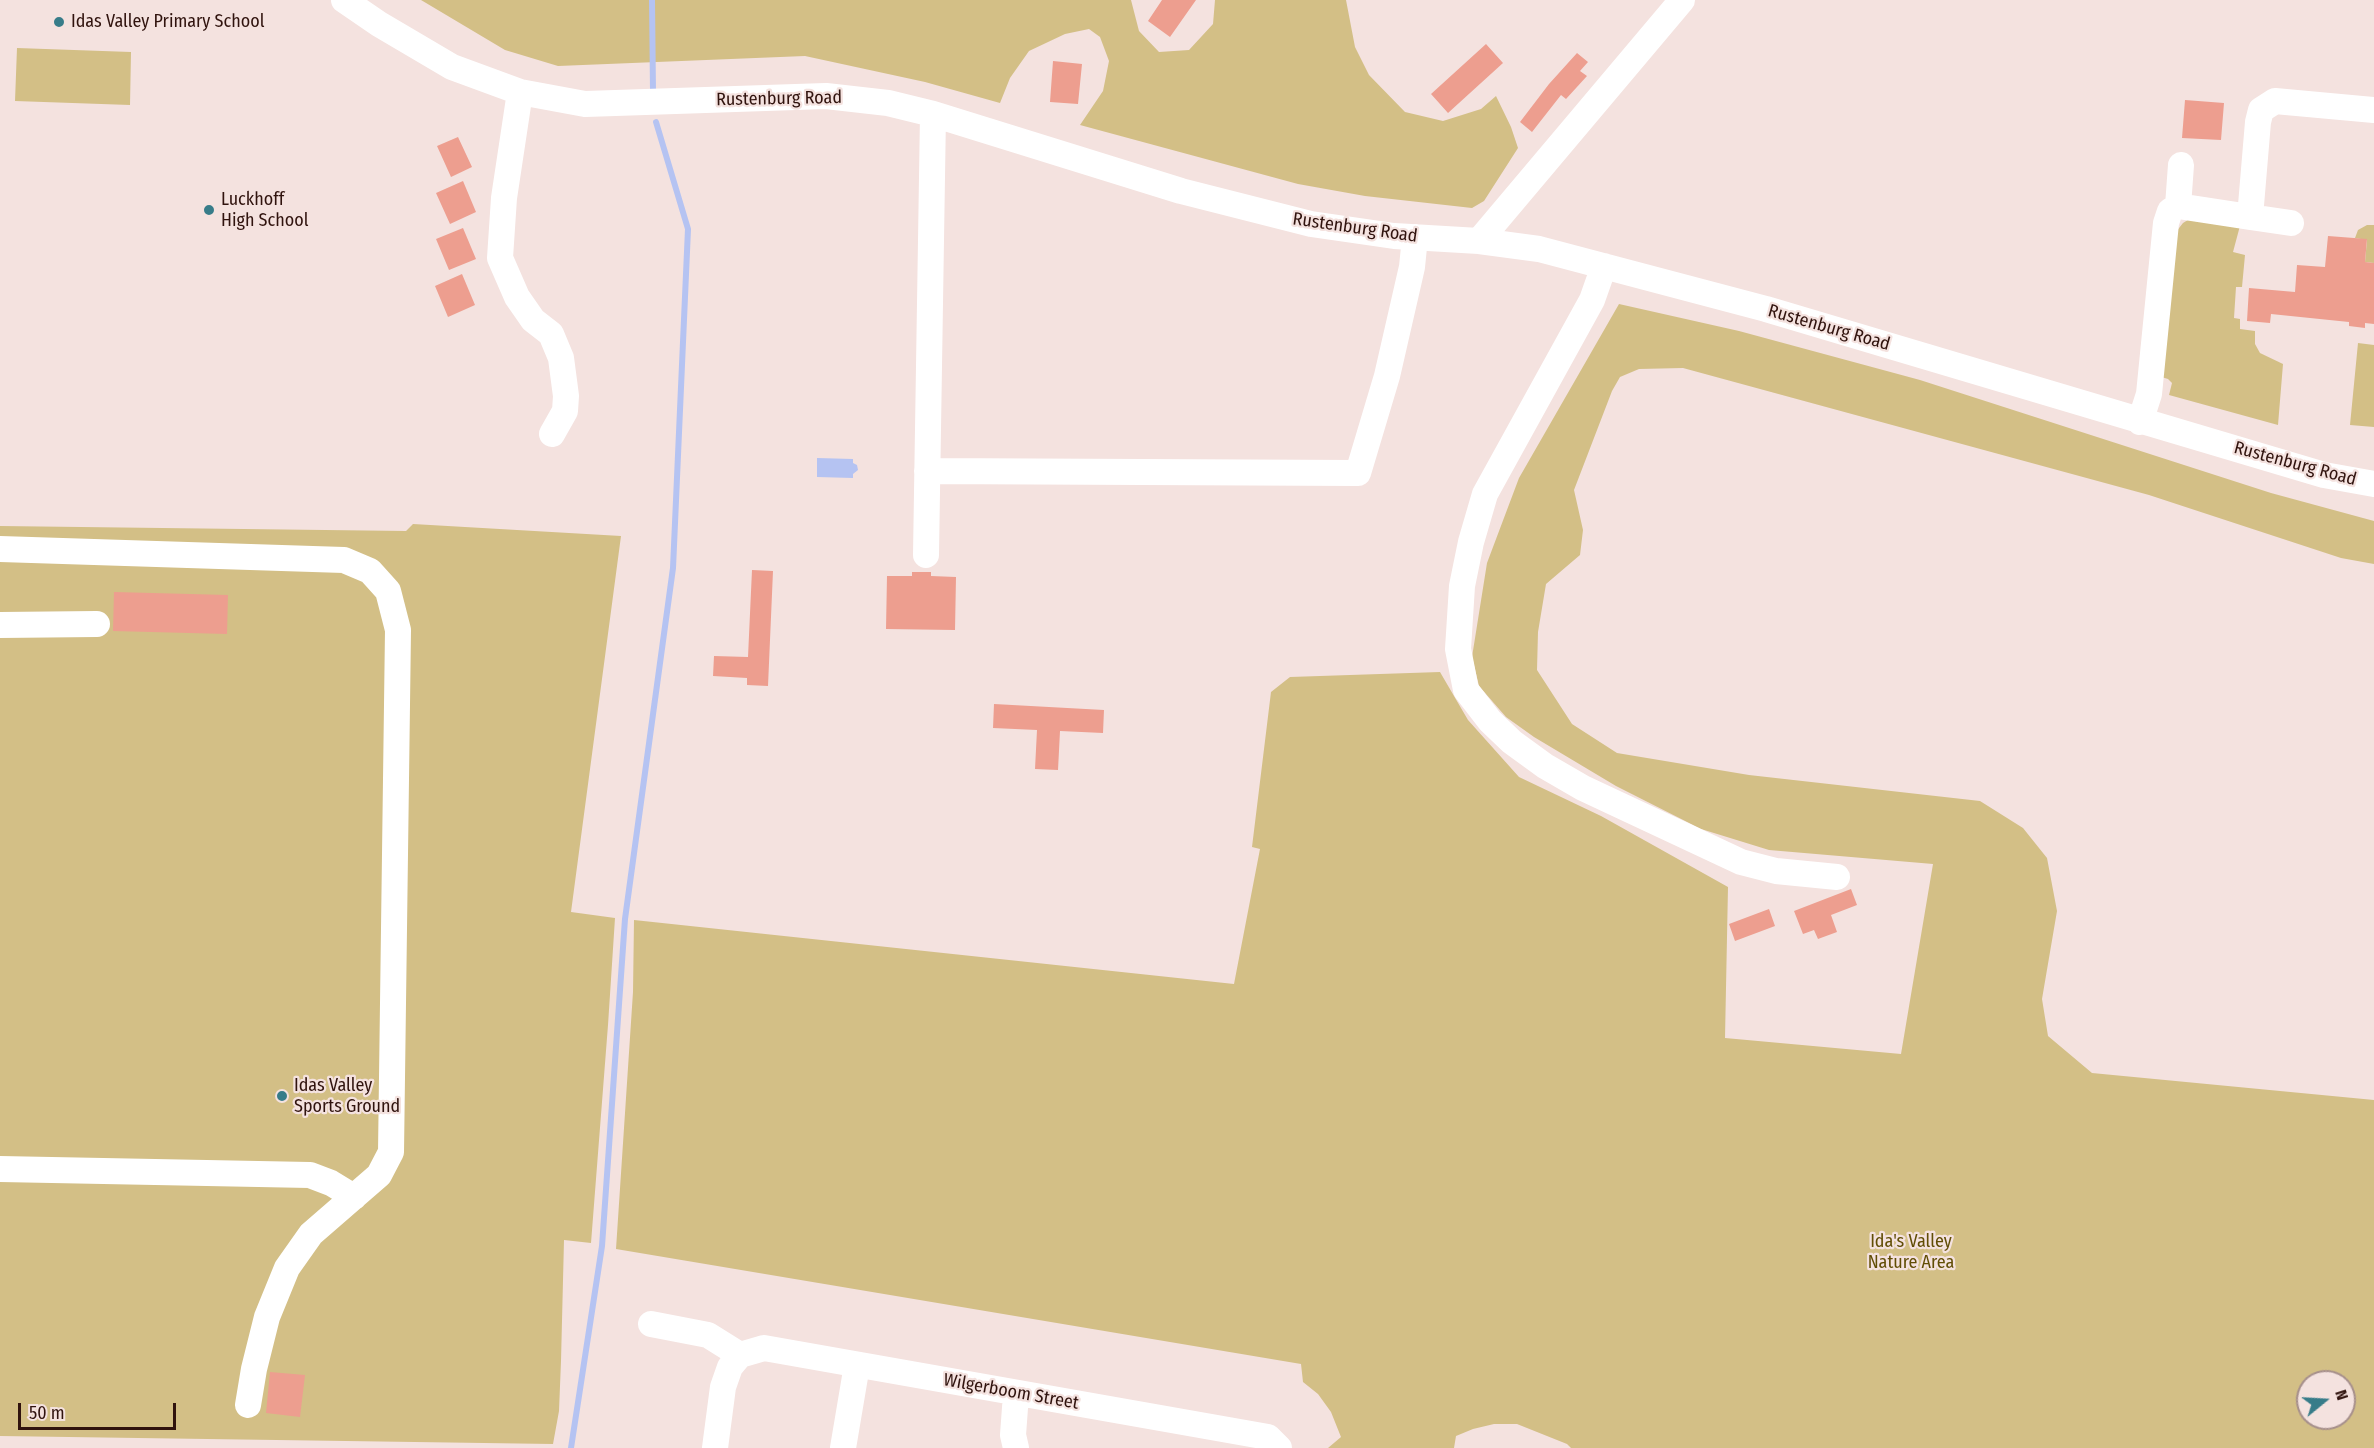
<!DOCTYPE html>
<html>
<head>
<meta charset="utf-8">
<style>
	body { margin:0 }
	#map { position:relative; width:2374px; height:1448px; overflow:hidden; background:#f4e2df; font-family:"Fira Sans Condensed",sans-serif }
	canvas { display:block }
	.north { position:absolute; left:2296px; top:1370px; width:60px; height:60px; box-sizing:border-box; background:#f4e2df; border:2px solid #a68f8b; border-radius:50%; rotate:72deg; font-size:16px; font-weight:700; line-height:24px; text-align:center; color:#30130e }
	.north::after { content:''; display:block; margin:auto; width:21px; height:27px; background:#377c89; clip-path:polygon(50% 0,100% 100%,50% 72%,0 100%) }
	.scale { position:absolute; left:18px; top:1403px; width:158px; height:27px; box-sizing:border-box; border:3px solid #30130e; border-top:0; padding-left:8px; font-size:18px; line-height:21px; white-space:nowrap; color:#30130e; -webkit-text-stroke:4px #f4e2df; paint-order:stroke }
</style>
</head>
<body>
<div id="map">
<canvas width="2374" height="1448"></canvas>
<div class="north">N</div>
<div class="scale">50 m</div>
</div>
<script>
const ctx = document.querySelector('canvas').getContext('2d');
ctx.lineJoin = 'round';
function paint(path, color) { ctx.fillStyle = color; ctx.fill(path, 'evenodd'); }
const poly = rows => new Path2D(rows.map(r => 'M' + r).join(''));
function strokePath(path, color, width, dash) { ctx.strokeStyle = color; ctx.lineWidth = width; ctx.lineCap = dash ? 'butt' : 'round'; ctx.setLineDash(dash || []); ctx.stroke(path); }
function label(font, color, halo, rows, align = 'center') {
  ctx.font = font + ' "Fira Sans Condensed",sans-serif'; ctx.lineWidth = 4.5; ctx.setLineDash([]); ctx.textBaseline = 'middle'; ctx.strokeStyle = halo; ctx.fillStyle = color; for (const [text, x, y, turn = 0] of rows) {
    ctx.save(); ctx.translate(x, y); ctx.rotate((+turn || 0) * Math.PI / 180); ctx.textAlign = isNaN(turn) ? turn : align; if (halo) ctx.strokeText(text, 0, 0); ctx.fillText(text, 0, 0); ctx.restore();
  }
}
paint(poly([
	[421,0,1131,0,1139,31,1159,52,1189,50,1213,24,1215,0,1346,0,1355,47,1369,75,1405,112,1443,121,1481,109,1496,96,1511,127,1518,148,1484,201,1472,208,1365,196,1298,184,1080,125,1103,91,1109,61,1100,37,1089,29,1065,34,1029,51,1010,78,1000,103,925,82,805,56,558,66,505,50],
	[17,48,131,52,130,105,15,101],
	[2191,218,2241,222,2233,252,2245,255,2242,287,2236,287,2234,318,2240,319,2240,329,2255,331,2255,344,2260,353,2283,364,2278,425,2169,395,2172,383,2168,379,2158,376,2172,237,2183,223],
	[2367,225,2374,225,2374,263,2365,262,2367,240,2355,238,2358,230],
	[1619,304,1739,331,1920,380,2271,493,2374,521,2374,564,2341,558,2149,495,1683,368,1639,369,1620,377,1612,391,1574,490,1583,530,1580,555,1546,584,1538,632,1537,670,1572,724,1617,753,1749,775,1980,801,2023,828,2047,858,2057,911,2042,999,2048,1036,2092,1073,2374,1100,2374,1448,1571,1448,1567,1444,1517,1424,1494,1424,1473,1429,1456,1436,1454,1448,1328,1448,1341,1437,1331,1412,1318,1394,1303,1382,1301,1364,616,1249,633,992,634,920,1234,984,1260,849,1252,847,1271,692,1290,677,1440,672,1468,720,1519,777,1601,816,1728,887,1725,1038,1901,1054,1933,864,1769,850,1701,829,1616,786,1534,737,1506,717,1479,686,1472,657,1487,563,1519,478],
	[2308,1382,2344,1382,2344,1418,2308,1418],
	[2358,343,2374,345,2374,427,2350,425],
	[413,524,621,536,571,912,615,918,608,1025,591,1243,564,1240,561,1361,559,1411,553,1444,0,1436,0,526,406,531]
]), '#d3bf86');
paint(poly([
	[817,458,853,459,853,463,857,465,858,470,853,474,853,478,817,477]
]), '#b5c3f2');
strokePath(poly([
	[652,0,653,91],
	[571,1448,602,1246,625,919,673,568,688,229,656,122]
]), '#b5c3f2', 6);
paint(poly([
	[1162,0,1196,0,1170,37,1148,21],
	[1486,44,1503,63,1448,113,1431,94],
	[1577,53,1588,62,1580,71,1587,76,1566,99,1561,95,1532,132,1520,122,1549,84],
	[1053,61,1082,64,1078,104,1050,102],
	[2185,100,2224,103,2221,140,2182,138],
	[458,137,472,167,451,177,437,146],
	[463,181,476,212,450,224,436,193],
	[463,228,476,259,449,270,436,239],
	[2328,236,2367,239,2365,262,2374,263,2374,324,2365,323,2365,328,2349,326,2349,322,2271,314,2270,323,2247,321,2249,288,2295,292,2297,265,2325,267],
	[462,274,475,305,448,317,435,286],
	[752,570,773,571,768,686,747,685,747,678,713,676,714,656,748,657],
	[912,572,931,572,931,576,956,577,955,630,886,629,887,576,912,576],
	[114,592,228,595,227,634,113,631],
	[994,704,1104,710,1103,733,1060,731,1058,770,1035,769,1037,730,993,728],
	[1851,889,1857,905,1831,915,1837,932,1818,939,1814,930,1803,934,1794,911],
	[1769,909,1775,926,1735,941,1729,924],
	[270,1372,305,1375,300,1417,266,1413]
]), '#ed9e8f');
strokePath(poly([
	[344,0,379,24,452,67,520,92,585,104,826,96,888,103,933,114,1181,191,1311,224,1394,236,1479,241,1539,249,1766,309,2324,475,2374,484],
	[520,92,504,198,500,258,517,297,533,320,551,334,561,358,566,396,565,411,552,434],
	[2178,206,2181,165],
	[2250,217,2291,223],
	[1479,241,1682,0],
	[1604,266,1592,300,1485,494,1471,542,1462,586,1458,649,1466,690,1490,721,1512,742,1545,766,1583,788,1741,862,1776,871,1837,877],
	[2140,422,2149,394,2166,223,2170,211,2178,206,2250,217,2258,122,2261,110,2275,101,2374,110],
	[927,471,1358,473,1387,376,1412,267,1415,237],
	[0,549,344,560,370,571,388,591,398,630,391,1152,379,1175,311,1234,287,1268,267,1317,254,1369,248,1405],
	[926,555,933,114],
	[0,625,97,624],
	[0,1169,310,1175,331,1183,354,1197],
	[651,1324,708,1335,740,1355],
	[1016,1394,1013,1435,1016,1448],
	[715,1448,723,1387,730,1367,740,1355,764,1348,1268,1437,1279,1448],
	[843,1448,857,1365]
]), '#fff', 26);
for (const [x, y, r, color] of [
	[59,22,6,"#377c89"],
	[209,210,6,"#377c89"],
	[282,1096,6,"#377c89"]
]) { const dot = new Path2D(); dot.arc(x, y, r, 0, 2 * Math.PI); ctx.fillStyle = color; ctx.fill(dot); strokePath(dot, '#f4e2df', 2); }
label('18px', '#30130e', '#f4e2df', [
	["Idas Valley Primary School",71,22],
	["Luckhoff",221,200],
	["High School",221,221],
	["Idas Valley",294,1086],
	["Sports Ground",294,1107]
], 'left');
label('18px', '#30130e', '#f4e2df', [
	["Rustenburg Road",779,99,-1],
	["Rustenburg Road",1355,228,8],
	["Rustenburg Road",1829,328,16],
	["Rustenburg Road",2295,464,15],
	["Wilgerboom Street",1011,1392,10]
]);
label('18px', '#614d05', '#f4e2df', [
	["Ida's Valley",1911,1242],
	["Nature Area",1911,1263]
]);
</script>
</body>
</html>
